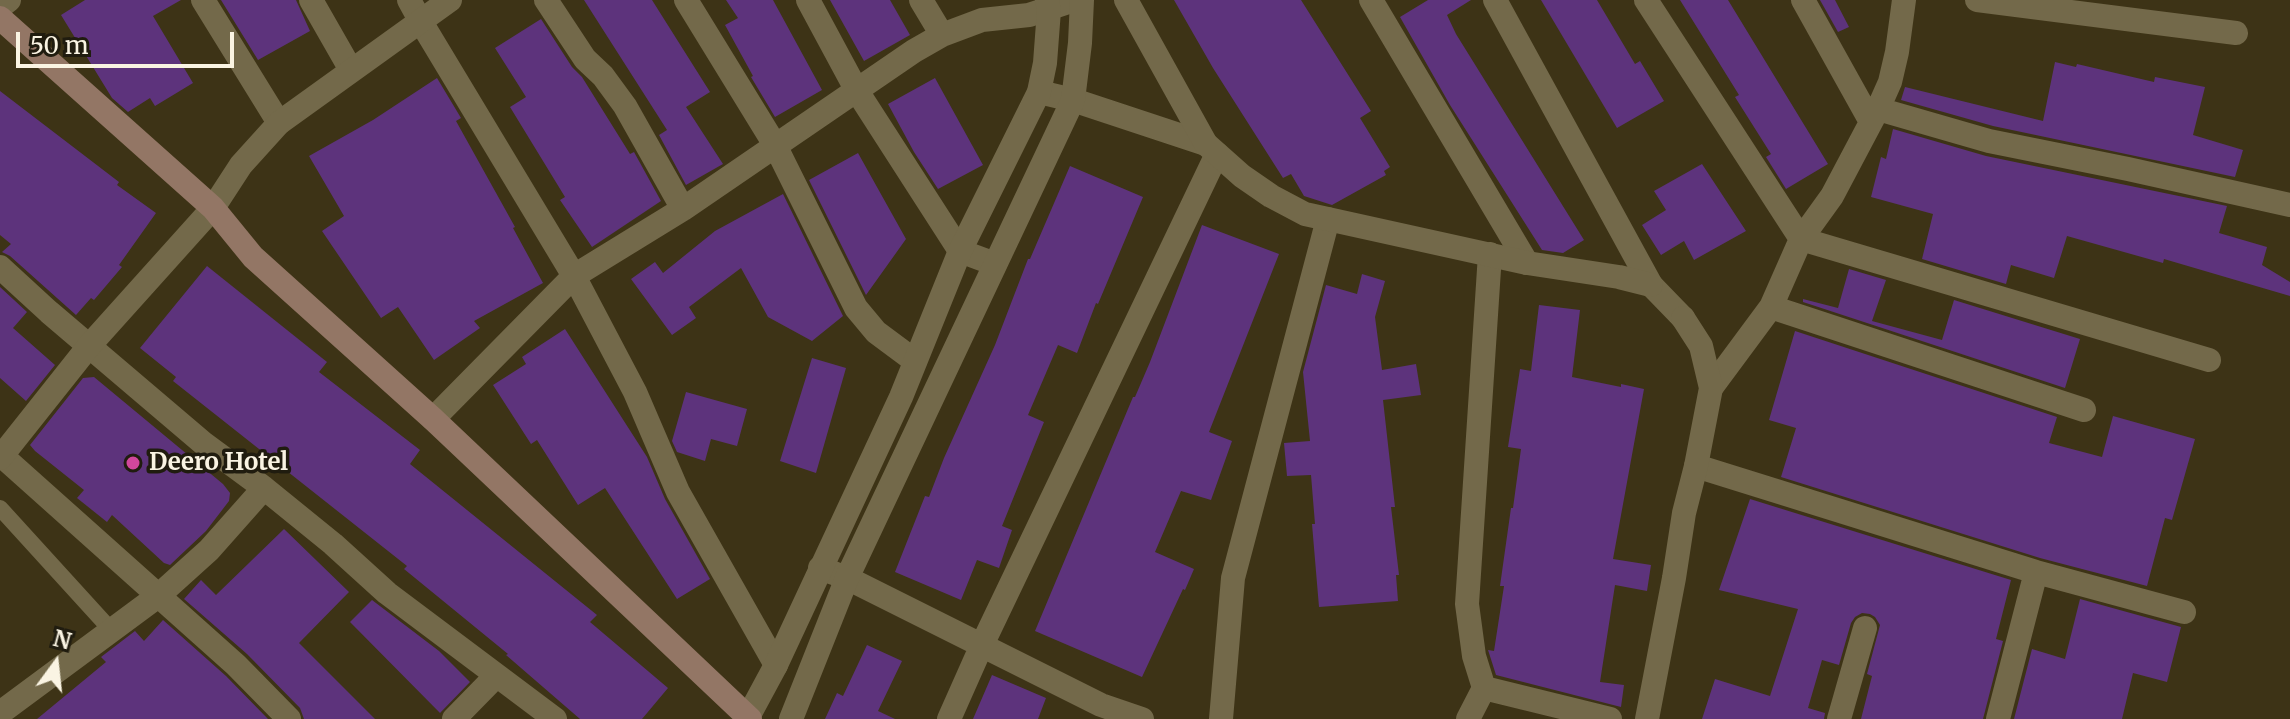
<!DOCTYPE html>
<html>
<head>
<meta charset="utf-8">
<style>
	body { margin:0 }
	#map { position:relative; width:2290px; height:719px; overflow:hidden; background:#3d3316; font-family:Merriweather,serif }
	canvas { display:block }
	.north { position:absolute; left:16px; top:623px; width:80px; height:80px; -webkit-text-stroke:6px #201c0f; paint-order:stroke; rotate:15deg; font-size:22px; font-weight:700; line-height:32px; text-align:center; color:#faf4e3 }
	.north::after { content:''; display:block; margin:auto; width:28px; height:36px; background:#faf4e3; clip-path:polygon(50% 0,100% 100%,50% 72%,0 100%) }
	.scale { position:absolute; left:16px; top:32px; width:218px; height:36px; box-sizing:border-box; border:4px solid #faf4e3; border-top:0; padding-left:10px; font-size:24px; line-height:28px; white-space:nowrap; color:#faf4e3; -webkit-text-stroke:6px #201c0f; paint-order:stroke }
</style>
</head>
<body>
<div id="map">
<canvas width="2290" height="719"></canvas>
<div class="north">N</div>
<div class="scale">50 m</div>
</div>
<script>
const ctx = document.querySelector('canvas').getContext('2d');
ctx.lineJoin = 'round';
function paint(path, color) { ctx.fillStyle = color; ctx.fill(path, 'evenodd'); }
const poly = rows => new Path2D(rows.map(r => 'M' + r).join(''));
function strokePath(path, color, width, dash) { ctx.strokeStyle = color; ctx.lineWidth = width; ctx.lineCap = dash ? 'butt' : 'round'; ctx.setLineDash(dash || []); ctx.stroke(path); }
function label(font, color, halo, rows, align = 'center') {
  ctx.font = font + ' Merriweather,serif'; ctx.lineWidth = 7; ctx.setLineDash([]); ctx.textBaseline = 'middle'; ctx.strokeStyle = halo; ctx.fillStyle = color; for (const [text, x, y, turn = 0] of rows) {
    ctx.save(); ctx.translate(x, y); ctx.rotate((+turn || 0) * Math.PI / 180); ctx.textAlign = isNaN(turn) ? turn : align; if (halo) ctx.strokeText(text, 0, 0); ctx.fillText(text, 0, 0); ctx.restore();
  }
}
paint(poly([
	[85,0,181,0,153,16,193,83,155,106,150,98,128,112,112,98,61,15],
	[221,0,296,0,310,31,258,60],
	[584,0,652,0,710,92,686,107,723,164,686,185,659,135,667,130],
	[726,0,773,0,822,90,775,117,751,77,753,76,725,25,738,18],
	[830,0,890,0,910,35,864,61],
	[1174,0,1301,0,1371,111,1360,118,1390,167,1384,171,1386,175,1332,205,1304,196,1291,174,1283,178,1213,68],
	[1428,0,1471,0,1447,15,1456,34,1584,240,1563,253,1542,250,1450,105,1400,17],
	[1541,0,1597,0,1635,64,1640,61,1664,101,1617,128],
	[1680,0,1728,0,1828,164,1786,189,1766,157,1771,154,1735,97,1739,95],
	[1820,0,1835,0,1849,27,1838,32],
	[541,19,572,67,582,77,630,154,634,152,661,201,592,247,560,200,565,197,510,107,526,97,495,48],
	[2055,62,2076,67,2077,64,2154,82,2155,77,2205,87,2193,135,2243,150,2235,177,1993,126,1901,100,1905,87,2043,121],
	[437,78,461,118,456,121,515,227,513,228,543,283,474,321,480,328,434,360,398,307,381,318,322,231,344,216,309,156,373,120],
	[935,78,983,165,938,189,914,152,888,104],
	[0,91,119,182,117,185,156,213,119,265,122,267,94,300,91,298,76,315,10,256,2,252,11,244,0,235],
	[1893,129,1986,156,2227,206,2219,233,2267,247,2262,265,2290,282,2290,296,2164,259,2163,263,2067,236,2054,278,2011,265,2006,284,1922,259,1933,214,1871,197,1881,157,1886,159],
	[858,153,906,239,866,295,809,180],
	[1702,164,1746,231,1694,260,1684,241,1661,255,1642,225,1666,210,1654,191],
	[1070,166,1143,197,1098,304,1096,303,1077,353,1058,345,1028,415,1044,422,1002,526,1012,530,999,568,977,560,961,600,895,572,925,496,929,497,944,458,995,345,1028,259,1030,259],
	[783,194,843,316,812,341,768,317,741,268,689,307,696,318,672,335,631,279,655,262,663,273,715,231],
	[1202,225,1279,254,1209,432,1232,441,1211,500,1181,491,1155,552,1194,569,1185,590,1183,589,1142,677,1035,631,1133,397,1135,397,1150,362],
	[207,266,327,362,319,372,420,450,410,464,597,615,590,622,668,688,642,719,580,719,506,655,508,654,404,569,407,566,173,381,176,377,140,348],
	[1849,269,1886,280,1872,321,1942,340,1954,300,2080,339,2065,388,1803,302,1803,299,1838,308],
	[1362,274,1385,281,1375,317,1382,370,1416,364,1421,395,1383,400,1395,507,1391,507,1399,575,1396,575,1398,601,1319,607,1312,524,1315,524,1311,475,1287,476,1284,443,1310,441,1303,372,1326,285,1357,294],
	[0,287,27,312,13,328,55,365,26,401,0,378],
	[1539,305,1580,310,1572,377,1621,387,1621,384,1644,389,1613,559,1651,565,1647,591,1615,585,1600,682,1624,685,1621,707,1496,675,1489,653,1488,650,1494,651,1504,586,1500,586,1511,508,1513,508,1521,449,1508,447,1520,369,1531,371],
	[565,329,647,457,665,499,710,579,677,599,605,488,578,505,537,440,531,444,493,385,526,364,522,357],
	[1795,331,2057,417,2049,443,2102,457,2113,416,2195,439,2172,520,2165,518,2147,586,2040,558,1781,477,1796,428,1769,420],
	[812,358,846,368,816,473,780,461],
	[94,377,223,484,230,493,229,501,206,531,170,565,164,563,112,515,107,522,77,498,84,490,35,451,30,445,83,378],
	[686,392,747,409,737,446,711,439,705,461,677,452,672,441],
	[1750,499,2011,580,1996,639,2003,641,1983,719,1861,719,1872,676,1867,674,1880,625,1875,617,1870,614,1862,613,1855,617,1851,623,1839,665,1822,660,1808,708,1825,713,1824,719,1702,719,1715,679,1770,696,1798,609,1719,590],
	[284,529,349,592,299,643,375,719,304,719,300,708,247,654,184,599,201,580,216,595],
	[2080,599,2181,627,2167,682,2133,673,2122,719,2014,719,2032,649,2065,659],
	[372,600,439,651,470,682,440,713,350,622],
	[163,620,226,676,268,719,37,719,106,662,101,657,135,631,144,641],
	[867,645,902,661,878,711,895,719,825,719,837,693,843,696],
	[992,675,1046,698,1038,719,973,719]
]), '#5d337c');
strokePath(poly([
	[0,508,112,631]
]), '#73694a', 16);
strokePath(poly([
	[203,0,279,123],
	[311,0,351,70],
	[409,0,421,22,574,276,635,392,678,492,776,665],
	[546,0,585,59,603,76,625,106,683,209],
	[686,0,775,145,856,308,876,332,915,361],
	[808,0,857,91,960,251,995,264],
	[921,0,942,35],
	[1371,0,1527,263],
	[1495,0,1651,285,1683,318],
	[1646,0,1801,239,2209,360],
	[1803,0,1871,122],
	[1977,0,2236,33],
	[0,7,9,0],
	[1039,92,1073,100,1206,144],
	[1878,109,1989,141,2128,169,2290,205],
	[0,267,49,312,203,443,264,488,333,544,387,593,555,719],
	[1771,307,2084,410],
	[1711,388,1771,307,1801,239,1832,196,1878,109,1890,82,1897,52,1904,0],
	[433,419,574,276,683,209,914,51,942,35,982,20,1029,15,1074,0],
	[2,456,236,665,289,719],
	[1696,466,2036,572,2184,612],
	[820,568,847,578,1101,705,1142,719],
	[1484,688,1474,656,1467,604,1490,254],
	[0,713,158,596,209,550,264,488],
	[454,719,496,676],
	[949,719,981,647,1217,154],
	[1221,719,1233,578,1328,219],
	[1468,719,1484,688,1610,719],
	[1839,719,1865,628],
	[1998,719,2036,572]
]), '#73694a', 24);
strokePath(poly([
	[1126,0,1206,144,1242,176,1271,196,1305,214,1527,263,1619,277,1651,285],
	[0,458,89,346,213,208,241,165,279,123,450,0],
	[748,717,776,665,901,397,960,251,1039,92,1045,63,1049,10,1047,0],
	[791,719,847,578,1073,100,1080,43,1082,0],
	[1647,719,1674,578,1684,513,1696,466,1711,388,1701,346,1683,318]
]), '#73694a', 24);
strokePath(poly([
	[0,18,213,208,253,257,433,419,750,719]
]), '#937665', 24);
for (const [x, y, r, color] of [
	[133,463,8,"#d1479c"]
]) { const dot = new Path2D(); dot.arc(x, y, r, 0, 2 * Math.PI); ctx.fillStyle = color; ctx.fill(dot); strokePath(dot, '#201c0f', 3); }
label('bold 24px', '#faf4e3', '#201c0f', [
	["Deero Hotel",149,463]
], 'left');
</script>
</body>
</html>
